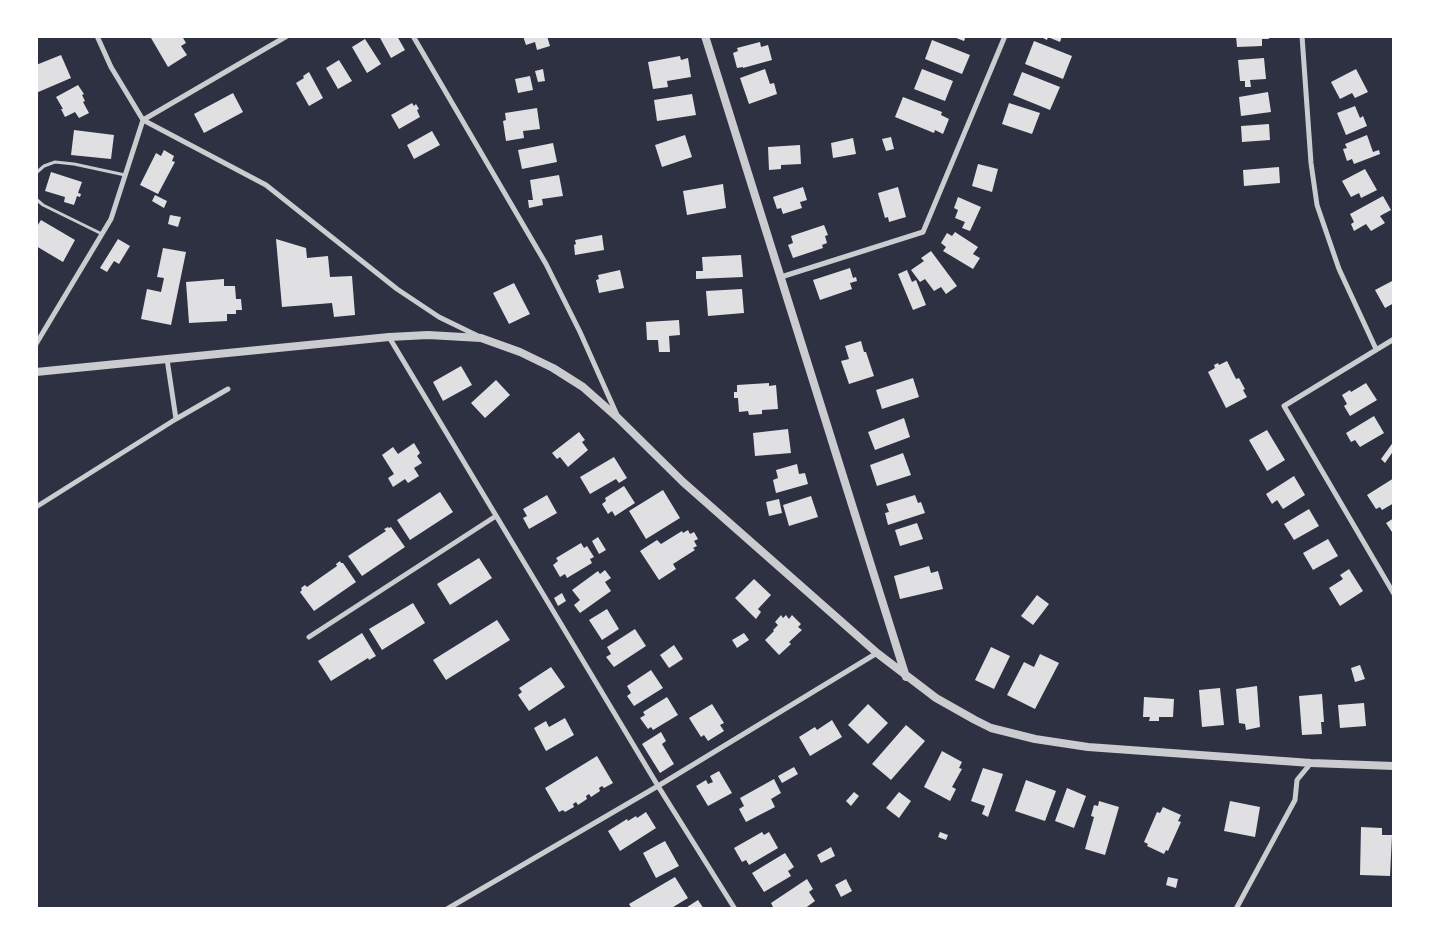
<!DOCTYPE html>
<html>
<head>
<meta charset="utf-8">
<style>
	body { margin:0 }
	#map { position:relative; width:1430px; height:945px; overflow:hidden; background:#2d3142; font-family:"DM Sans",sans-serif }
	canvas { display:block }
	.frame { position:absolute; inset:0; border:38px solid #fff; pointer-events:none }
</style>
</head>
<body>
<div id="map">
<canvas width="1430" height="945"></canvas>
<div class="frame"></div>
</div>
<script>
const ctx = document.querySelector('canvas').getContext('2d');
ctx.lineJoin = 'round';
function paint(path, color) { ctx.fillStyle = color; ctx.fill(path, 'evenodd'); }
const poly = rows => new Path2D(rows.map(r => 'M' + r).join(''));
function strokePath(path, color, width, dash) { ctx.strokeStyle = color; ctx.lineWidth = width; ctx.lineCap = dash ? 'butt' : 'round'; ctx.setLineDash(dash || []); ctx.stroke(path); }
paint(poly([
	[153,36,182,36,186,43,181,46,187,55,168,67,151,38],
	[379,36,397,36,405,50,391,58],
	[523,36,547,36,550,46,537,50,535,42,526,45],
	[951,36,966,36,964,41],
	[1039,36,1062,36,1060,42,1048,37,1047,40],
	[1236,36,1268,36,1269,39,1262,39,1262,46,1237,47],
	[365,39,381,64,367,73,352,47],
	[932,40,970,55,962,74,925,59],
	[1034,41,1072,56,1063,79,1025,64],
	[760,42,761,47,768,45,772,60,743,68,743,67,737,68,733,53,738,51,737,48],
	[61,55,71,78,36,93,36,65],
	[680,56,681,60,688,58,691,77,667,81,668,87,653,89,648,62],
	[1264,58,1266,79,1250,80,1251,87,1245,87,1245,81,1240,81,1238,60],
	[339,60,352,81,338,89,326,68],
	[543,69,545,81,538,82,535,71],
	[765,69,770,84,774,83,777,94,749,104,740,78],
	[922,69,953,81,945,101,914,89],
	[1356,69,1368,92,1355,98,1352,93,1340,99,1331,82],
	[309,72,323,98,309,106,296,83,304,78,303,76],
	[1022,72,1060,87,1050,110,1013,95],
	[530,76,533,90,518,93,515,79],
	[78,85,84,94,82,95,85,101,83,102,89,113,79,118,75,112,65,117,61,109,63,109,56,97],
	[1268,92,1271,112,1241,116,1239,97],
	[233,93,243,112,204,133,194,114],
	[692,94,696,115,657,121,654,100],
	[903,97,942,112,941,115,949,119,943,134,935,130,934,133,895,117],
	[412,103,414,106,416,104,419,109,417,110,420,117,399,129,391,115],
	[1009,103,1040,113,1032,134,1002,124],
	[1355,106,1360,118,1363,116,1367,126,1346,135,1337,113],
	[537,108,540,129,523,131,524,138,506,141,503,121,506,120,505,113],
	[1269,124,1270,140,1242,142,1241,126],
	[74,130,114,135,111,159,71,155],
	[432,131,440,145,414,159,407,145],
	[685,135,692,157,662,167,655,145],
	[1367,135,1373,152,1379,150,1380,154,1354,164,1352,159,1347,161,1343,149,1347,148,1345,144],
	[891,137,894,149,886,151,882,139],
	[853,138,856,154,833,158,831,143],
	[553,143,557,162,522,169,518,150],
	[800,145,801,164,781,165,781,169,769,170,768,147],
	[164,150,174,156,172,161,175,162,158,194,140,185,156,153,161,156],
	[978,164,998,169,992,192,972,186],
	[1279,167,1280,183,1244,186,1243,170],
	[1365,169,1377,190,1361,198,1359,193,1351,197,1342,181],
	[51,172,82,182,78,193,81,194,80,197,77,196,74,205,64,202,65,197,45,191],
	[559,175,563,196,542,199,543,205,529,208,528,200,533,200,530,180],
	[723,184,726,208,687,215,683,191],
	[803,187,807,200,800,202,802,208,783,214,781,208,777,209,773,197],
	[898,187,906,217,889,222,888,217,885,218,878,193],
	[155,195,167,201,164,208,152,201],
	[1383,196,1391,210,1380,216,1385,223,1371,231,1366,224,1354,231,1351,224,1354,222,1350,214],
	[958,197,981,207,970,231,962,228,965,222,955,218,958,210,954,208],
	[170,215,181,217,178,227,168,224],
	[41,220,75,240,63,262,36,246,36,228],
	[824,225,828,235,825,236,827,243,822,245,823,248,793,258,788,245,793,243,791,236],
	[955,232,978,247,973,254,980,258,973,269,943,251,946,247,941,243,947,233,952,236],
	[602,235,604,250,575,255,574,245,576,244,575,240],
	[118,239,130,246,119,264,114,261,107,272,100,268],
	[276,239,306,248,307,258,328,256,330,277,352,276,355,315,334,317,332,303,282,307],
	[163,248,186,252,171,325,141,319,147,289,161,292,164,278,157,277],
	[931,251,957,286,946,294,941,287,934,291,925,279,920,282,911,270,924,261,921,258],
	[741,255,743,277,696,279,696,271,703,271,702,257],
	[850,268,853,278,856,277,857,281,850,283,852,289,820,300,813,280],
	[620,270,624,288,599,293,596,280,599,279,598,275],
	[907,270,912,282,916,280,926,305,913,310,898,274],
	[224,279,224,286,235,286,236,299,241,299,242,310,236,310,236,314,227,314,227,321,189,323,186,282],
	[1394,280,1394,303,1385,308,1375,290],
	[514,283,530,314,509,324,493,293],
	[742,289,744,313,708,316,706,291],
	[679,320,680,335,669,336,670,352,659,352,658,340,647,340,646,322],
	[861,341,864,352,866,352,874,376,849,384,841,361,849,359,845,346],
	[1227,361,1236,379,1239,378,1245,389,1243,390,1247,397,1226,408,1208,372,1215,368,1214,365,1218,363,1219,365],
	[461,366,472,385,443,401,433,382],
	[913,378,919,397,882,409,876,390],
	[496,380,510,395,485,418,471,403],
	[769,383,769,386,776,385,778,409,762,410,762,414,749,415,748,411,739,412,738,398,734,398,734,392,737,392,737,385],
	[1366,383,1377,400,1350,416,1344,406,1347,404,1342,395,1350,390,1351,392],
	[1374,416,1384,433,1360,447,1355,440,1351,442,1346,433],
	[904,418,910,437,875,450,868,432],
	[788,429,791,453,755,456,753,433],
	[1267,430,1285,460,1267,471,1249,440],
	[579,432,585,440,582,442,588,450,568,467,560,457,557,459,552,453],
	[1394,441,1394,450,1385,463,1381,459],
	[414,443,420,453,417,456,422,463,414,468,419,476,408,483,405,479,393,487,388,478,394,474,382,455,393,447,398,454],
	[903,453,911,475,877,486,870,465],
	[614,457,627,478,619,483,616,479,590,494,580,477],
	[797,464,799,474,805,473,808,484,776,493,773,480,778,478,776,470],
	[1294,476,1305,495,1283,509,1277,500,1272,504,1266,494],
	[1394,478,1394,503,1382,510,1380,507,1376,509,1367,495],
	[624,486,635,503,615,516,612,511,608,514,602,504,606,501,605,498],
	[663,490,680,518,646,539,629,511],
	[440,492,453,512,410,540,397,520],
	[547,495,557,513,529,529,523,518,527,516,523,509],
	[915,495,918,503,921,502,925,513,888,525,885,513,889,512,886,504],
	[811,496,818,517,789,526,783,505],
	[779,499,782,513,769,516,766,502],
	[1309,509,1319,526,1294,540,1284,524],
	[1394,518,1394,535,1386,523],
	[917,523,923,539,900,546,895,530],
	[388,527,389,528,391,527,405,547,362,576,348,556,386,531,384,529],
	[688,530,690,534,694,532,698,539,694,541,697,546,693,548,695,550,673,564,676,569,659,580,640,551,657,540,661,544,682,531,683,533],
	[598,537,606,550,599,554,592,541],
	[1328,539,1338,556,1313,570,1303,553],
	[581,543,584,548,587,546,594,557,590,559,592,563,567,578,565,574,560,577,553,565,558,561,556,558],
	[479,558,492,578,450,605,437,584],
	[340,561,341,563,343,563,356,582,314,611,300,592,302,590,301,588,305,585,307,587,337,566,336,564],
	[929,566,931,573,938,571,943,589,900,599,894,576],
	[1349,569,1363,591,1340,606,1329,588,1343,579,1340,575],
	[605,570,611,578,605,582,611,591,580,613,574,605,580,600,572,590,598,571,600,574],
	[754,579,771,595,758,609,761,612,756,619,735,598],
	[562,593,566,601,558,606,554,598],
	[1037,595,1049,604,1033,625,1021,616],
	[413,603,425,623,382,650,369,629],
	[607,609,619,629,602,640,589,620],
	[781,615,783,618,786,615,789,619,792,615,801,624,798,627,802,630,789,642,791,644,779,655,765,640,774,631,773,630,778,625,775,622],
	[497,620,510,640,446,680,433,660],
	[635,629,646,646,614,667,606,657,611,654,607,647],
	[362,633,376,656,369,660,368,658,331,681,318,661],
	[744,633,749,640,737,648,732,640],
	[674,645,683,659,669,668,660,655],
	[991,647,1010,656,994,689,975,680],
	[1040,654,1059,663,1035,709,1007,695,1024,662,1034,667],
	[1360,665,1365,679,1355,682,1351,668],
	[551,667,565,687,529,711,518,695,522,692,519,688],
	[651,670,663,688,634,706,627,696,631,693,627,686],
	[1257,686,1260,727,1246,730,1245,724,1239,723,1236,689],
	[1220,688,1224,725,1202,727,1199,690],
	[1322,694,1324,722,1321,722,1322,734,1302,735,1299,696],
	[667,697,678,715,653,730,651,727,648,729,640,718,645,715,643,712],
	[1144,697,1174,699,1173,717,1159,717,1159,721,1149,721,1150,717,1143,717],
	[1364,703,1366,726,1340,728,1338,705],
	[712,704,724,723,720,725,724,731,708,741,704,735,701,737,689,718],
	[868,704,888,723,868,744,848,725],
	[565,718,574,735,546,751,534,728,546,721,549,727],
	[832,720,842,737,810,756,799,737,815,727,817,730],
	[906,725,925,741,891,780,872,764],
	[661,732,666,741,662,744,674,764,660,773,642,744],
	[942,751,962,762,959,768,962,769,952,787,956,789,950,801,924,787],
	[597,756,613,783,604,788,602,786,599,788,600,791,591,797,589,794,586,796,587,799,578,805,576,802,573,804,574,807,565,812,563,810,559,812,545,788],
	[794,767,798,774,782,783,778,776],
	[983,768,1003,774,988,817,982,814,985,806,971,801],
	[719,771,732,793,708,806,696,786,706,780,708,784,713,782,710,776],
	[774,779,781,793,771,799,775,807,746,822,739,809,744,806,740,798],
	[1026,780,1056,791,1045,821,1015,811],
	[1067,788,1086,796,1074,828,1055,821],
	[854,792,859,796,851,806,846,801],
	[899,792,911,801,899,818,886,808],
	[1099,801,1119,807,1105,855,1085,849,1094,817,1091,816,1094,805,1098,806],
	[1230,801,1260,807,1255,837,1224,831],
	[1163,807,1181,815,1178,821,1181,822,1168,851,1166,850,1164,854,1147,846,1148,844,1144,842,1157,812,1160,813],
	[646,812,656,828,620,851,608,831,627,819,628,821,636,816,637,818],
	[1361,827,1382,828,1382,835,1392,835,1390,876,1360,875],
	[762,832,764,835,769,832,778,848,749,865,746,860,742,862,734,848],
	[940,832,948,835,946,840,938,837],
	[665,841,679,866,656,878,643,853],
	[831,847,835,856,821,863,817,855],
	[785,853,794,867,788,871,791,876,764,892,752,873],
	[675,877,688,898,670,909,632,909,629,904],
	[1168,877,1178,879,1176,888,1166,885],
	[807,879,813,889,809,892,815,901,804,909,774,909,771,903],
	[846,879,852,891,841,897,835,885],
	[698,900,704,909,684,909]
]), '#e0e0e3');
strokePath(poly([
	[36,173,44,166,55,162,74,164,125,175],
	[36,199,43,205,102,234]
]), '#caccd0', 3);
strokePath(poly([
	[97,36,111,67,143,120,266,185,397,289,439,317,478,336],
	[413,36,546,264,580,332,617,415],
	[1302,36,1311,163,1317,205,1339,269,1376,349],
	[781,277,923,232,1005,36],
	[389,337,658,786,735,909],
	[1394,339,1284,406,1394,594],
	[36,344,111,219,143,120,287,36],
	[176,419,228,389],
	[36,507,176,419,167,359],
	[309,637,496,516],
	[447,909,658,786,877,653],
	[1236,909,1295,800,1297,780,1311,763]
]), '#caccd0', 5);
strokePath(poly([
	[705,36,906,677],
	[36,372,389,337,428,335,481,338,520,352,553,368,583,387,618,418,683,482,877,653,936,698,975,720,991,728,1035,739,1088,747,1311,763,1394,766]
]), '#caccd0', 8);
</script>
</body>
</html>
